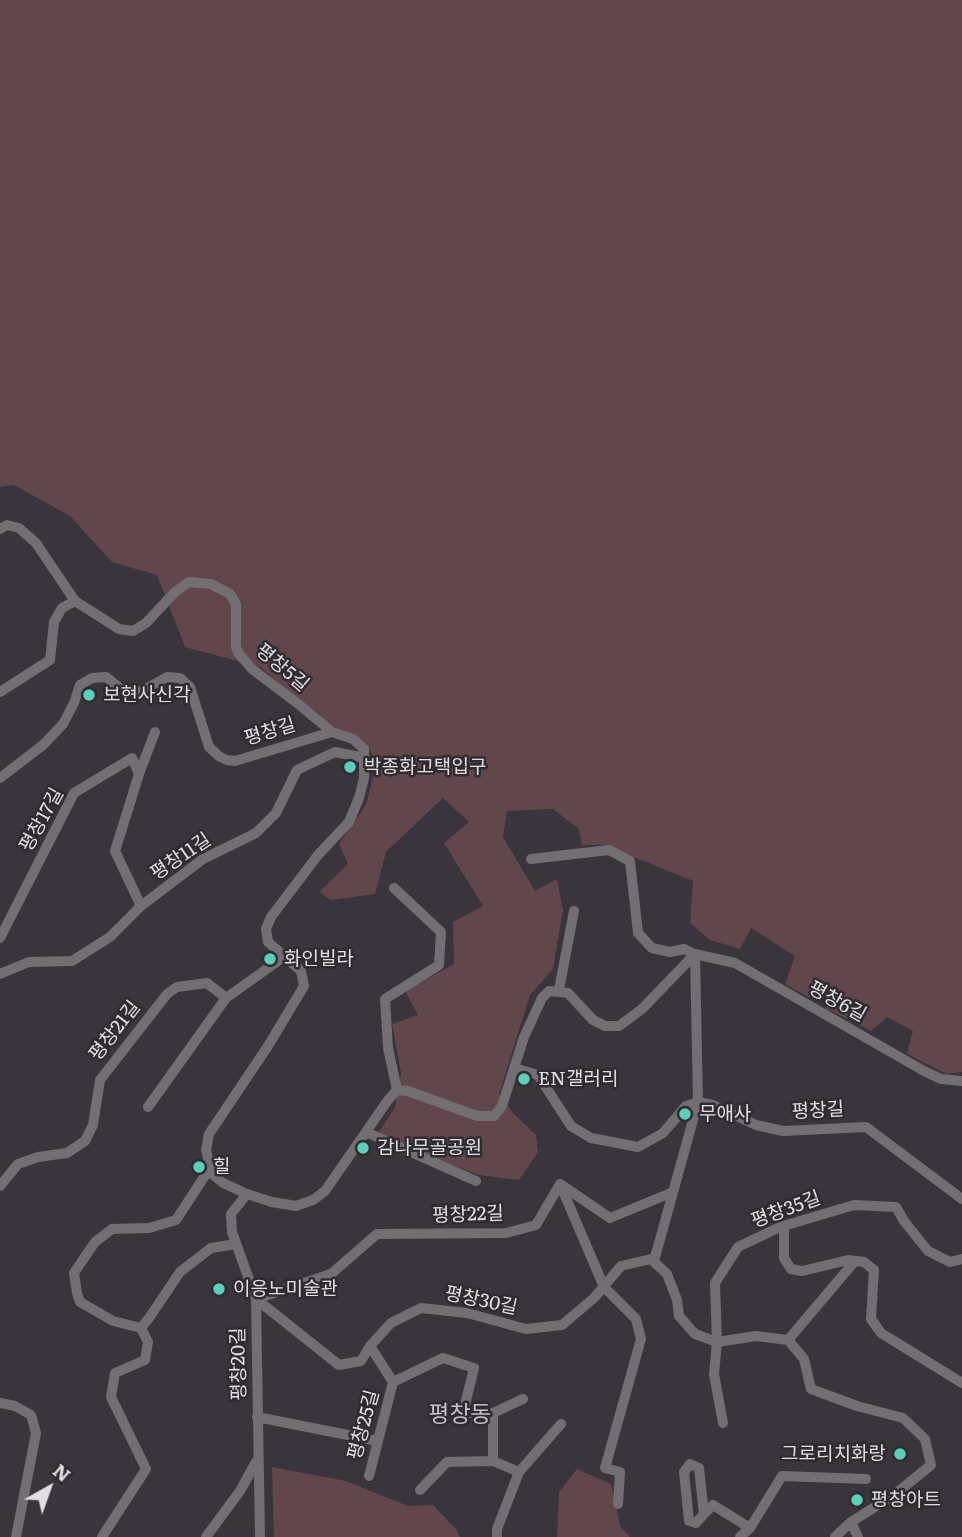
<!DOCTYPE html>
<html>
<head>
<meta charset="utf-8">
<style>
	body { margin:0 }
	#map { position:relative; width:962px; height:1537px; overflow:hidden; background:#3a343d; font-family:Literata,serif }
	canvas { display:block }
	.north { position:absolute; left:14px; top:1453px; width:70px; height:70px; -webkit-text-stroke:5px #302a32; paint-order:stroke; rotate:40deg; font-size:19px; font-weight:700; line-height:28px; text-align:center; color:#e1dee3 }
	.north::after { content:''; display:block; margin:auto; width:24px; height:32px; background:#e1dee3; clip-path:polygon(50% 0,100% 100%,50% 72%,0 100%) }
</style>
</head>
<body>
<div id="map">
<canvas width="962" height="1537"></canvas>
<div class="north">N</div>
</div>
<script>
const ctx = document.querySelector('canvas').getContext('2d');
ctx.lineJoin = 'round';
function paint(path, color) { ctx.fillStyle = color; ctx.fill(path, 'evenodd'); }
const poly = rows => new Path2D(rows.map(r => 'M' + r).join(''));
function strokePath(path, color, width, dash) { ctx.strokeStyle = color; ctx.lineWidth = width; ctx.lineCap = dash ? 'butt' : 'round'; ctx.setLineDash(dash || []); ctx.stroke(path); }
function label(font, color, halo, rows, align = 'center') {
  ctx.font = font + ' Literata,"Noto Sans KR",serif'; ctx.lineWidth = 5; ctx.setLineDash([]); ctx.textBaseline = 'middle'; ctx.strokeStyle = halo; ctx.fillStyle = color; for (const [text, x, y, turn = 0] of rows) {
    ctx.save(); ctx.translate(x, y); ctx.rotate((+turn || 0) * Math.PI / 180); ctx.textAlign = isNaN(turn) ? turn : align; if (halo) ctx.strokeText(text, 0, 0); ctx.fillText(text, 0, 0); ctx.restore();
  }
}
paint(poly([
	[0,0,962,0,962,1072,947,1074,913,1057,907,1053,913,1031,887,1017,871,1031,825,1008,833,989,817,980,810,998,785,984,795,956,751,928,740,949,710,940,690,923,693,881,604,845,582,845,579,829,553,809,507,811,503,837,535,891,557,879,563,910,553,969,530,995,499,1094,513,1113,536,1135,538,1152,519,1180,479,1175,376,1137,395,1107,401,1073,392,1024,418,1015,405,991,454,964,453,922,483,906,444,843,469,822,443,798,386,852,375,894,331,900,319,892,348,864,339,844,366,805,376,765,370,751,341,732,335,732,260,667,185,647,157,575,112,562,70,516,14,485,0,487],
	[272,1467,346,1481,408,1506,433,1505,455,1528,460,1537,274,1537],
	[577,1469,611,1484,620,1526,630,1537,557,1537,559,1492]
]), '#61474b');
strokePath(poly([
	[0,529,7,525,19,528,36,543,75,601,119,629,133,631,146,623,175,592,189,582,211,584,230,594,236,604,236,647,239,654,252,669,297,703,332,732],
	[0,692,50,660,54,622,62,608,75,601],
	[139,774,155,732],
	[0,778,43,745,63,724,74,703,80,685,92,678,106,677,121,689,140,692,167,677,180,678,190,687,209,747,220,757,227,760,235,761,332,732,353,739,364,749,364,778,359,798,349,822,318,855,271,917,266,929,268,942,301,971,304,986,268,1046,209,1134,206,1150,212,1174,223,1183,247,1194,272,1202,296,1206,313,1200,325,1191,388,1100,397,1090,408,1091,477,1116,494,1116,502,1106,524,1037,542,998,549,991,568,993,593,1020,605,1026,619,1026,642,1009,695,954,735,963,924,1071,941,1079,962,1081],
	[531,859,609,850,630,861,638,933,652,948,670,952,684,949,695,954,698,1102,654,1261],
	[394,888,441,932,439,965,385,999,388,1048,397,1090],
	[0,938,74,793,132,758,139,774,115,851,141,906],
	[0,974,29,962,72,961,110,937,141,906,203,859,256,833,276,813,297,770,335,752,365,758],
	[559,990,574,911],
	[514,1068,538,1075,571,1126,591,1138,638,1147,663,1133,686,1106,698,1102,713,1105,756,1125,783,1131,866,1127,962,1199],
	[148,1107,226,998,285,956],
	[366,1132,476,1181],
	[210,1168,176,1220,149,1228,112,1229,95,1242,74,1273,77,1293,80,1302,113,1321,141,1328,149,1318,180,1272,211,1248,236,1244],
	[560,1184,604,1287,636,1319,641,1339,605,1468,620,1472,618,1504],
	[0,1186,18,1164,38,1157,67,1153,85,1141,93,1125,100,1080,167,994,177,987,207,983,226,998],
	[247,1194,231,1214,232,1232,256,1299,260,1537],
	[784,1226,784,1258,791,1269,802,1271,848,1260,864,1262,874,1270,871,1319,881,1333,962,1383],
	[256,1299,339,1365,361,1361,370,1346,391,1323,421,1308,467,1313,526,1329,562,1325,594,1298,621,1266,651,1259,667,1274,677,1300,679,1316,695,1334,717,1342,756,1336,788,1340,804,1359,811,1389,857,1406,903,1418,925,1439,931,1465,894,1495,851,1522,835,1537],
	[256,1299,331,1274,377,1234,506,1233,536,1225,560,1184,610,1218,673,1192],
	[788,1340,855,1261],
	[393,1382,443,1358,474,1368,463,1413,493,1413,493,1461,519,1472,497,1529,497,1537],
	[0,1403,15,1406,31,1415,36,1433,16,1537],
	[493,1413,523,1399],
	[257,1417,378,1441],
	[723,1423,714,1374,717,1342,715,1283,738,1247,780,1227,854,1205,896,1207,904,1221,928,1251,950,1262,962,1259],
	[519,1472,561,1424],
	[369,1476,393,1382,370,1346],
	[420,1490,447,1462,493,1461],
	[704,1514,699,1468,690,1464,684,1472,689,1521,696,1523,704,1514,713,1505,750,1528],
	[851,1522,858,1537],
	[102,1537,146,1469,111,1397,115,1373,145,1360,148,1342,141,1328],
	[206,1537,240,1491,256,1462],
	[740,1537,750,1528,782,1476,866,1479]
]), '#736e71', 10);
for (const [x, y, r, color] of [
	[89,695,7,"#5dceb9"],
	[350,767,7,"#5dceb9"],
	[270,959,7,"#5dceb9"],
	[524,1079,7,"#5dceb9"],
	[685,1114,7,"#5dceb9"],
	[363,1148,7,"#5dceb9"],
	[199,1167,7,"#5dceb9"],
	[219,1289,7,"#5dceb9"],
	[900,1454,7,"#5dceb9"],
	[857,1500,7,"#5dceb9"]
]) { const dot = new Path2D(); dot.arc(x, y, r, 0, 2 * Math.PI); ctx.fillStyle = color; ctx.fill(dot); strokePath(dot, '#302a32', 2.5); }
label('19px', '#e1dee3', '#302a32', [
	["평창5길",282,668,40],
	["평창길",270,732,-17],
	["평창17길",42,820,-61],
	["평창11길",181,857,-34],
	["평창6길",837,1002,29],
	["평창21길",115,1031,-52],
	["평창길",818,1111,-3],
	["평창35길",786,1210,-20],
	["평창22길",468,1215,-2],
	["평창30길",481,1301,12],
	["평창20길",239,1364,-91],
	["평창25길",364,1425,-75]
]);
label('19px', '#e1dee3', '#302a32', [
	["보현사신각",103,695],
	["박종화고택입구",364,767],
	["화인빌라",284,959],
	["EN갤러리",538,1079],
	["무애사",699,1114],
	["감나무골공원",377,1148],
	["힐",213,1167],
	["이응노미술관",233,1289],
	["그로리치화랑",886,1454,"right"],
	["평창아트",871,1500]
], 'left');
label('23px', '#c5bec8', '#302a32', [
	["평창동",460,1415]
]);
</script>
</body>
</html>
